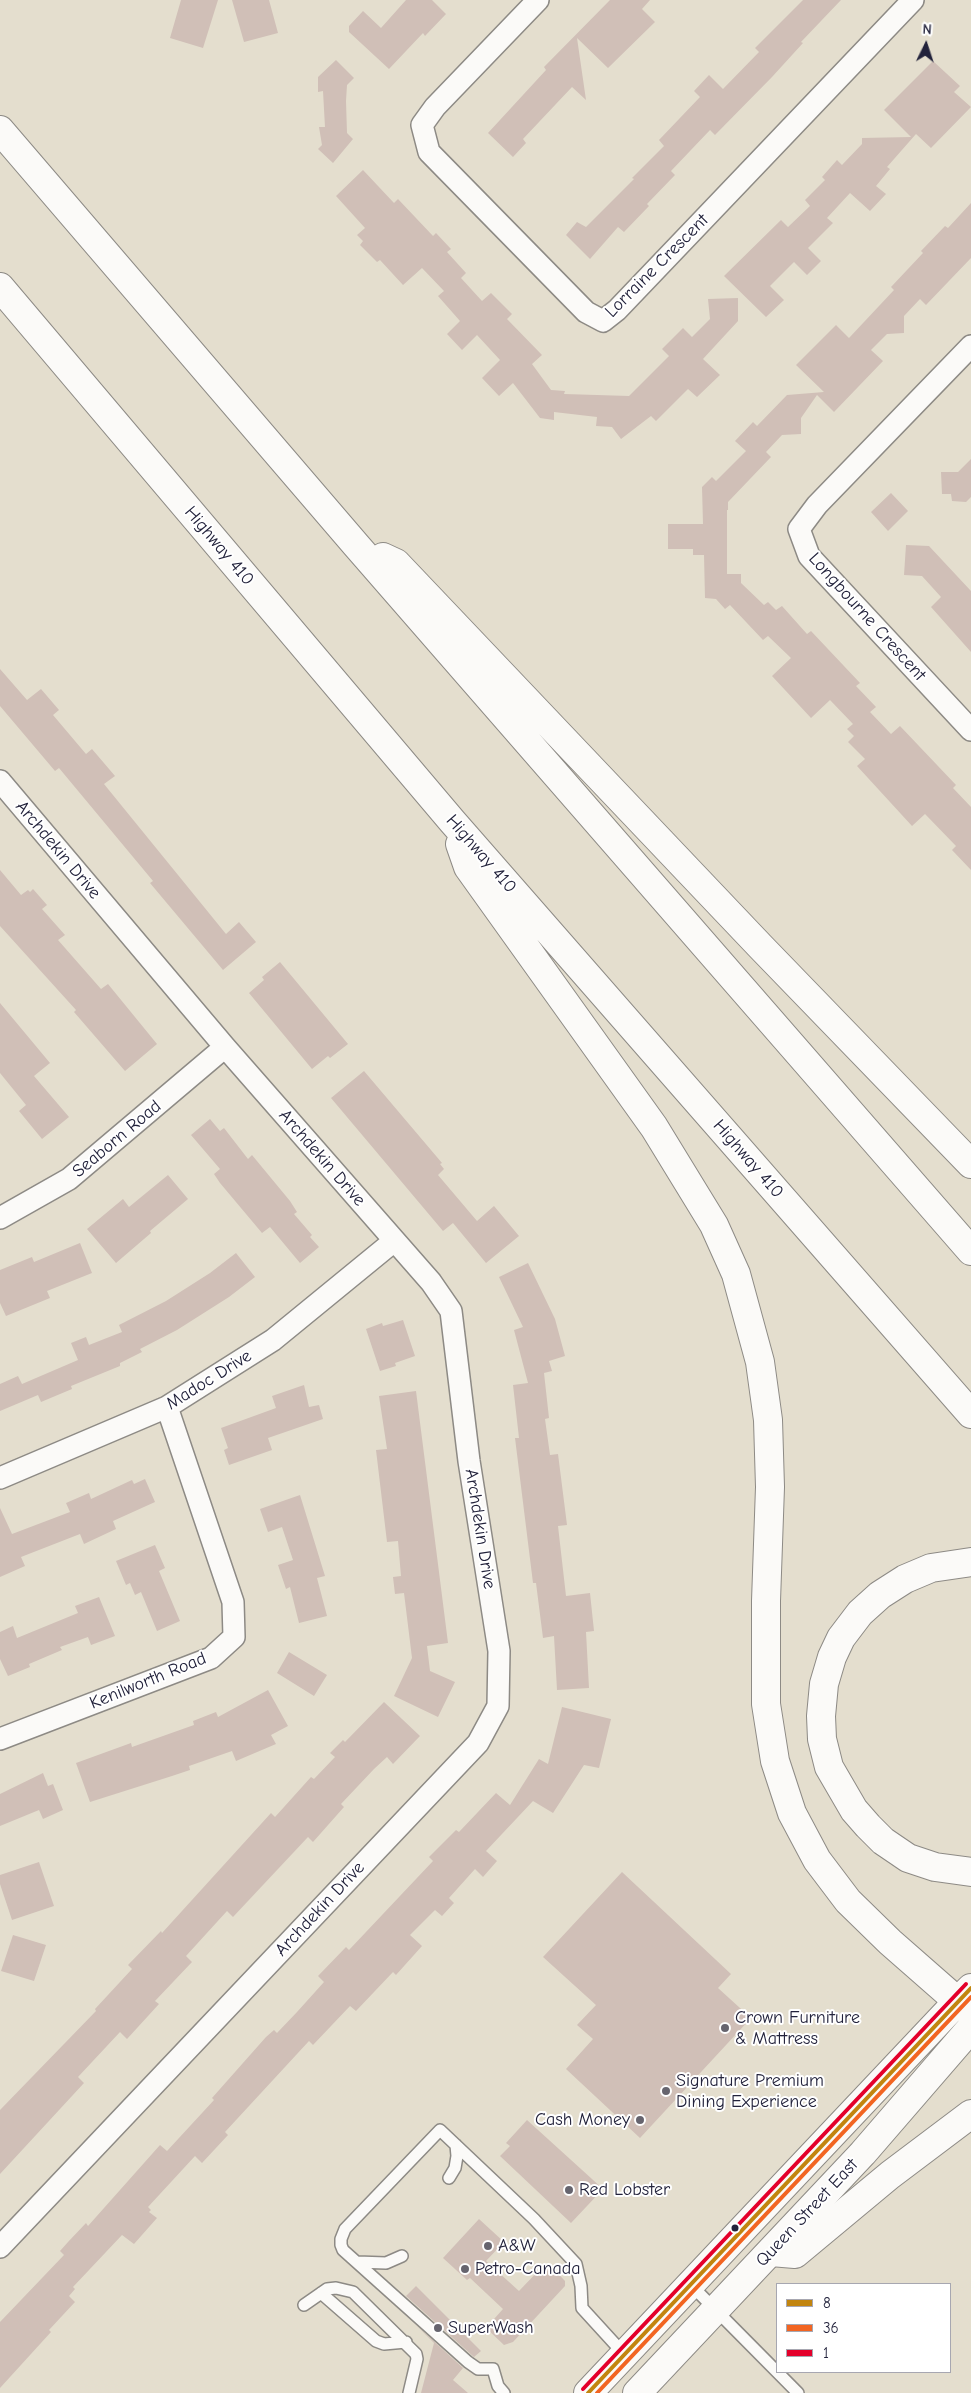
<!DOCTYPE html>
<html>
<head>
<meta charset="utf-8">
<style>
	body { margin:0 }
	#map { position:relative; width:971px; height:2393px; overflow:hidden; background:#e4dece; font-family:"Comic Neue",sans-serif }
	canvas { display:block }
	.legend { position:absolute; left:776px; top:2283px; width:175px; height:90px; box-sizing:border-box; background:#fff; border:1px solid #a7a7b1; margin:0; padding:6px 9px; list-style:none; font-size:15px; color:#22223b }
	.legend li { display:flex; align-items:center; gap:10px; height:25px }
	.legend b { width:25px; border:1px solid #a7a7b1 }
	.north { position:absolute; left:901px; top:20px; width:50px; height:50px; -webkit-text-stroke:4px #fff; paint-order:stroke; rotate:4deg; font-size:14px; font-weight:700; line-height:20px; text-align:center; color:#22223b }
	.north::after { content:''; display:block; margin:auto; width:18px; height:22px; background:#22223b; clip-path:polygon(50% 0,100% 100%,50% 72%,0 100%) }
</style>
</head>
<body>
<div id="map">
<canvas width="971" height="2393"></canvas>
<ul class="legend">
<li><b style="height:6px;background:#c2850f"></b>8</li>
<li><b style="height:6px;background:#f26522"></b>36</li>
<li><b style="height:6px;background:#e4002b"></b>1</li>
</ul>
<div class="north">N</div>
</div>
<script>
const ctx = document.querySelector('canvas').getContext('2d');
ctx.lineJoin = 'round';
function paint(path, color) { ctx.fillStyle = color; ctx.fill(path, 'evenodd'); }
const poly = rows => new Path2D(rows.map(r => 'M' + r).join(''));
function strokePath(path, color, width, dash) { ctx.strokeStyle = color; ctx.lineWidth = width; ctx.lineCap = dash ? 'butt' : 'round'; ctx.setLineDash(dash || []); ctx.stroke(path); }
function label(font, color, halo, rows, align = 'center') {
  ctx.font = font + ' "Comic Neue",sans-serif'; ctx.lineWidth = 4; ctx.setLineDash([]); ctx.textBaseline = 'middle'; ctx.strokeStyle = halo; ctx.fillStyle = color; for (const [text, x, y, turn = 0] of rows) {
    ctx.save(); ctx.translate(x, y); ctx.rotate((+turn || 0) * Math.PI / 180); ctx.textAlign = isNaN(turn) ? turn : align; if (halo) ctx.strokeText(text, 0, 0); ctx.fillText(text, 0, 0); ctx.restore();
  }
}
paint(poly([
	[181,0,218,0,203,48,170,38],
	[232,0,269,0,278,33,244,42],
	[406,0,432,0,446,14,425,36,423,33,389,69,349,32,349,26,363,11,381,28],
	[610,0,650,0,642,9,655,22,608,68,577,38,586,100,572,87,523,139,526,143,513,157,488,133,546,70,544,67],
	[803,0,841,0,801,42,803,43,772,77,715,135,710,130,671,171,675,175,647,204,649,206,624,232,618,227,590,259,566,235,577,222,586,227,634,179,632,178,664,146,659,140,700,97,694,91,709,75,723,89,759,52,755,48],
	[336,60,354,78,347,85,346,101,347,133,353,139,333,163,318,149,322,145,319,127,325,127,323,91,318,92,318,77],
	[933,61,960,86,954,92,971,107,931,148,916,134,887,167,890,169,876,186,886,194,870,211,850,193,827,218,833,223,808,248,821,261,807,275,794,262,770,286,784,300,766,317,724,276,781,220,788,227,810,206,805,200,825,180,822,177,837,160,842,165,862,144,862,138,911,137,884,110],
	[363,170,394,203,398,199,433,236,436,233,451,249,447,252,466,273,461,278,482,301,491,293,512,314,507,319,542,355,532,364,551,390,565,391,564,394,629,396,669,356,662,349,683,328,692,337,710,319,708,299,738,298,738,321,703,359,720,375,697,397,688,389,656,421,651,416,621,439,612,427,596,426,597,417,554,412,554,420,540,418,513,383,499,396,482,378,500,360,477,335,462,350,447,334,460,321,438,296,444,291,422,268,403,285,380,260,377,262,360,245,363,241,357,235,365,228,336,196],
	[971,203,971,258,926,305,920,299,904,316,904,333,887,334,871,350,883,361,834,412,817,395,801,418,801,434,782,435,766,452,771,457,728,502,728,510,727,510,727,574,741,574,741,583,764,605,768,602,776,610,782,606,807,634,811,631,860,683,856,686,876,707,870,712,891,734,900,726,956,785,953,788,971,807,971,870,952,850,956,846,925,814,912,826,857,766,865,759,848,742,854,736,847,729,853,724,830,700,811,718,772,676,791,658,768,636,763,640,730,605,725,609,716,599,705,598,704,555,693,555,693,549,668,549,668,524,703,524,702,487,712,477,716,481,746,451,735,441,753,422,757,426,787,395,824,392,796,365,836,325,849,338,894,290,891,287,923,253,921,251,945,226,948,228],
	[971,459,971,497,966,502,952,501,951,494,942,494,941,472,958,472],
	[891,493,908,511,888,531,871,512],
	[906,545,929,546,971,591,971,652,931,607,941,597,922,576,904,575],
	[0,669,27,700,41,689,59,710,53,715,86,754,92,749,115,776,104,784,226,934,239,922,256,942,223,970,150,883,153,881,59,768,55,771,0,706],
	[0,870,21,895,28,890,30,892,33,889,47,905,42,909,65,935,58,940,101,989,108,984,157,1044,125,1071,74,1012,76,1010,0,926],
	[280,962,348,1044,330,1058,328,1056,312,1069,249,993,264,980,262,977],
	[0,1003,50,1063,34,1076,69,1117,42,1139,19,1111,26,1105,0,1073],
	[364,1071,442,1163,440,1164,444,1169,438,1175,477,1221,494,1206,519,1236,486,1263,453,1223,443,1231,331,1098],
	[210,1119,220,1131,224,1128,248,1159,252,1155,290,1201,297,1212,294,1214,312,1235,310,1237,319,1247,300,1263,270,1227,262,1233,220,1183,214,1174,220,1169,191,1135],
	[168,1175,188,1199,150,1231,151,1233,116,1263,87,1229,123,1199,129,1207],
	[80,1243,92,1273,47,1291,50,1298,6,1316,0,1303,0,1270,32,1257,34,1262],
	[236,1253,255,1277,229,1297,177,1330,140,1349,142,1352,120,1363,120,1366,71,1386,72,1389,41,1402,38,1395,0,1411,0,1384,18,1376,22,1384,78,1360,71,1343,86,1337,89,1345,122,1332,119,1325,166,1301,210,1273],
	[528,1263,555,1319,565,1356,549,1361,552,1371,544,1373,549,1418,545,1419,550,1455,558,1454,567,1525,558,1526,566,1596,590,1593,594,1631,586,1632,589,1688,557,1690,554,1636,543,1638,536,1583,533,1583,515,1438,519,1438,513,1385,528,1383,514,1330,523,1327,499,1277],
	[403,1320,415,1356,395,1363,396,1366,380,1371,366,1329,382,1323,383,1326],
	[304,1385,309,1407,319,1405,323,1419,268,1438,272,1450,229,1465,224,1450,228,1448,221,1428,276,1408,272,1396],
	[416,1391,448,1643,427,1646,430,1671,455,1682,438,1717,394,1696,412,1658,404,1593,395,1594,393,1577,401,1576,398,1541,387,1542,376,1450,387,1449,379,1396],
	[145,1479,155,1502,113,1521,116,1529,84,1544,80,1534,21,1557,25,1566,0,1577,0,1508,12,1534,70,1512,66,1503,89,1493,91,1499,132,1480,134,1484],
	[300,1495,325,1576,317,1578,327,1616,299,1623,290,1587,286,1589,278,1565,293,1560,282,1527,268,1532,260,1509],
	[155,1545,165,1568,159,1571,180,1621,157,1631,141,1592,135,1595,130,1583,126,1585,116,1561],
	[99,1597,115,1636,91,1645,88,1637,60,1647,62,1650,29,1664,30,1667,8,1676,0,1659,0,1632,13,1626,17,1638,78,1613,75,1606],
	[289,1652,327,1675,314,1696,277,1673],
	[268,1690,288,1726,271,1735,276,1744,236,1761,232,1751,189,1766,190,1770,172,1776,90,1802,76,1763,131,1743,132,1747,194,1725,193,1721,216,1712,218,1717],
	[384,1702,420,1736,393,1764,387,1757,374,1769,341,1804,344,1807,313,1842,308,1837,233,1917,227,1911,186,1956,192,1962,155,2001,159,2004,127,2039,120,2032,78,2077,84,2083,0,2174,0,2110,96,2011,95,2009,132,1969,128,1965,161,1931,162,1933,271,1813,275,1817,311,1777,314,1779,335,1757,330,1753,343,1740,345,1742],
	[562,1707,611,1719,599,1768,584,1765,553,1813,533,1801,486,1851,497,1861,483,1877,475,1869,449,1898,454,1903,442,1916,435,1910,410,1935,422,1946,396,1975,393,1972,356,2011,350,2006,313,2045,309,2041,225,2132,228,2135,202,2163,195,2156,148,2207,151,2210,149,2212,157,2218,134,2244,122,2235,73,2287,75,2289,69,2296,75,2302,49,2330,51,2332,0,2388,0,2322,64,2255,60,2251,68,2242,86,2223,88,2226,160,2145,167,2151,214,2100,212,2098,266,2037,274,2030,277,2033,297,2012,324,1982,318,1976,346,1947,349,1950,433,1861,429,1857,456,1830,459,1832,496,1793,510,1805,539,1759,548,1764],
	[43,1773,48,1786,53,1784,63,1810,43,1819,39,1810,0,1826,0,1794],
	[39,1862,54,1906,12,1920,0,1884,0,1875],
	[622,1872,731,1974,718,1988,751,2018,640,2138,566,2069,593,2039,577,2025,596,2005,543,1957],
	[13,1935,46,1945,34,1981,1,1971],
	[527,2120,603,2189,571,2223,500,2156,510,2146,506,2143],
	[479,2219,504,2242,486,2261,519,2291,541,2268,546,2265,551,2266,565,2281,565,2286,513,2342,504,2345,486,2328,503,2309,470,2278,467,2280,443,2258],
	[416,2286,481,2351,474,2357,406,2296],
	[416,2325,463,2368,453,2380,468,2393,421,2393,434,2343]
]), '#d0bfb7');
const service = poly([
	[449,2178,455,2168,457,2156,456,2145],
	[357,2262,386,2263,402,2256],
	[690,2284,798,2393],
	[321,2293,376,2341,384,2344,406,2342],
	[304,2305,327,2289,336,2288,353,2292,416,2354,417,2359,409,2393],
	[504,2393,498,2386,493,2369,478,2369,468,2362,343,2250,341,2245,341,2239,345,2229,440,2130,534,2219,576,2264,581,2286,582,2308,624,2354]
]);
const minor = poly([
	[538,0,435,107,422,125,429,152,586,312,603,321,617,310,913,0],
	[971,346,817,505,799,529,809,556,971,730],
	[0,781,225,1047,431,1282,451,1311,469,1461,499,1651,498,1706,478,1743,0,2247],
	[0,1218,69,1179,225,1047],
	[0,1478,167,1407,273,1340,394,1241],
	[0,1739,211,1658,234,1637,233,1602,167,1407]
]);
const secondary = poly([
	[588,2393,958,2001],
	[637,2393,863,2153,971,2028]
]);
const primary = poly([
	[958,2001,971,1988]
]);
const motorway = poly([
	[0,130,356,545,971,1251],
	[0,287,452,821,971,1414],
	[383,557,396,563,760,946,971,1164],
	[460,844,468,867,654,1127,714,1225,736,1274,760,1362,768,1420,770,1487,766,1601,766,1704,775,1761,792,1813,817,1860,848,1901,890,1942,971,2013],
	[971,1562,931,1568,905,1579,880,1595,860,1613,841,1638,832,1657,824,1684,821,1716,822,1739,829,1767,854,1810,868,1826,883,1841,908,1858,935,1867,971,1872],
	[771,2252,795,2254,890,2175,971,2114]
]);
strokePath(service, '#8d8a85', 14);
strokePath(minor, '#8d8a85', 24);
strokePath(secondary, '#8d8a85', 30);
strokePath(primary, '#8d8a85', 30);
strokePath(motorway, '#8d8a85', 30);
strokePath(service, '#fbfaf8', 11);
strokePath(minor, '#fbfaf8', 21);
strokePath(secondary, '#fbfaf8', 28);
strokePath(primary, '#fbfaf8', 28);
strokePath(motorway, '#fbfaf8', 28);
strokePath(poly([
	[588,2393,971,1988]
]), '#c2850f', 4);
strokePath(poly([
	[597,2393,971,1997]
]), '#f26522', 4);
strokePath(poly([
	[583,2389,966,1984]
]), '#e4002b', 4);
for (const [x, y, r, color] of [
	[725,2028,5,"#66646e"],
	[666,2091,5,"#66646e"],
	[640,2120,5,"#66646e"],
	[569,2190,5,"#66646e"],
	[735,2228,4.5,"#22223b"],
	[488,2246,5,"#66646e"],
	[465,2269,5,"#66646e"],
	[438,2328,5,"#66646e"]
]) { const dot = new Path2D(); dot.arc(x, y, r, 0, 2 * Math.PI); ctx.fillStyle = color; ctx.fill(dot); strokePath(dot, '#fff', 2); }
label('18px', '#22223b', '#fff', [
	["Lorraine Crescent",657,266,-45],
	["Highway 410",219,546,50],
	["Longbourne Crescent",867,617,48],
	["Archdekin Drive",58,850,50],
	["Highway 410",481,854,49],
	["Seaborn Road",117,1139,-40],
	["Archdekin Drive",322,1158,49],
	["Highway 410",748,1159,49],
	["Madoc Drive",209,1380,-32],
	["Archdekin Drive",480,1529,81],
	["Kenilworth Road",148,1681,-22],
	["Archdekin Drive",320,1909,-47],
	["Queen Street East",807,2213,-47]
]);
label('18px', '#22223b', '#fff', [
	["Crown Furniture",735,2018],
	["& Mattress",735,2039],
	["Signature Premium",676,2081],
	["Dining Experience",676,2102],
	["Cash Money",630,2120,"right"],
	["Red Lobster",579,2190],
	["A&W",498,2246],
	["Petro-Canada",475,2269],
	["SuperWash",448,2328]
], 'left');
</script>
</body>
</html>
